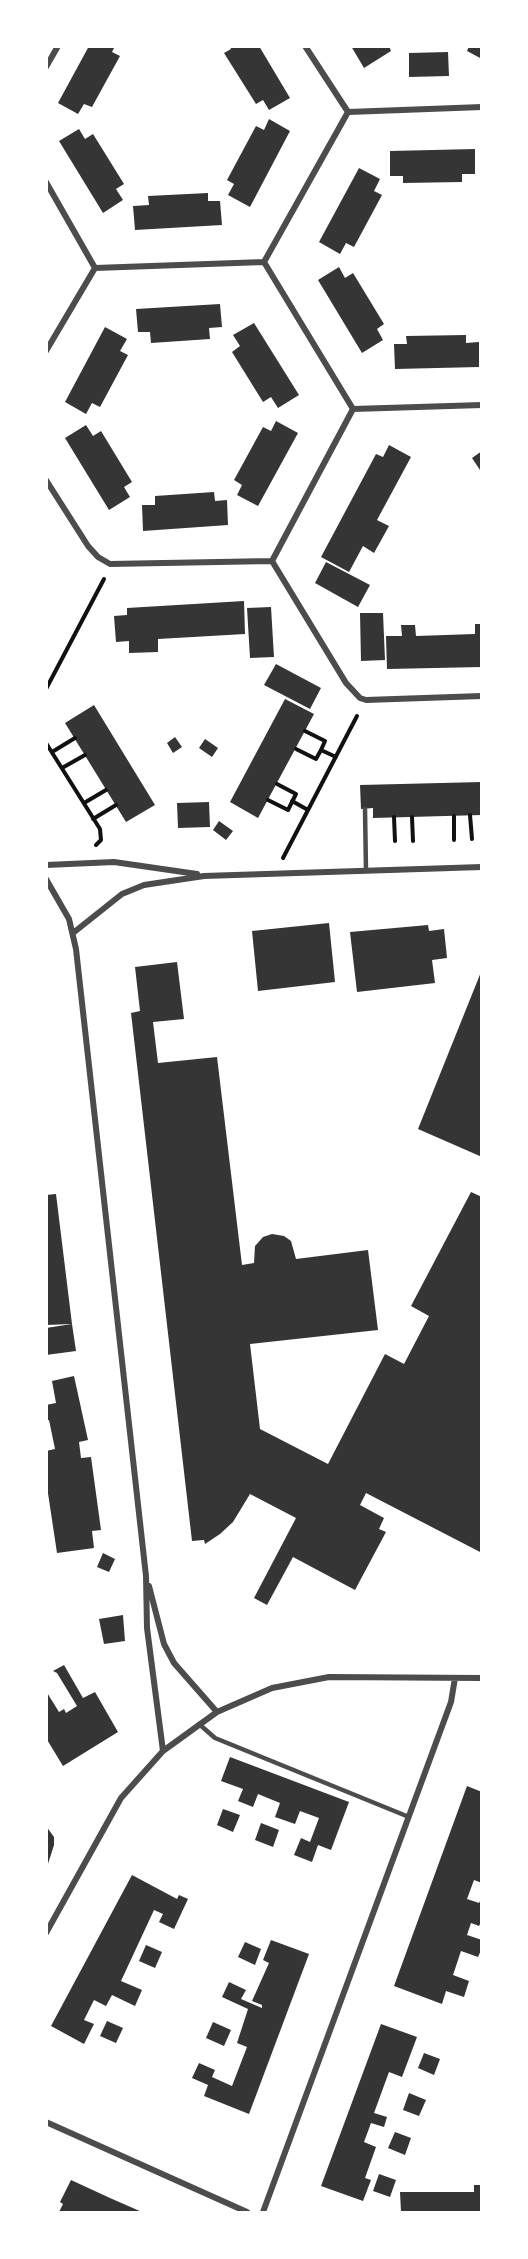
<!DOCTYPE html>
<html>
<head>
<meta charset="utf-8">
<style>
	body { margin:0 }
	#map { position:relative; width:528px; height:2259px; overflow:hidden; background:#fff; font-family:"DM Sans",sans-serif }
	canvas { display:block }
	.frame { position:absolute; inset:0; border:48px solid #fff; pointer-events:none }
</style>
</head>
<body>
<div id="map">
<canvas width="528" height="2259"></canvas>
<div class="frame"></div>
</div>
<script>
const ctx = document.querySelector('canvas').getContext('2d');
ctx.lineJoin = 'round';
function paint(path, color) { ctx.fillStyle = color; ctx.fill(path, 'evenodd'); }
const poly = rows => new Path2D(rows.map(r => 'M' + r).join(''));
function strokePath(path, color, width, dash) { ctx.strokeStyle = color; ctx.lineWidth = width; ctx.lineCap = dash ? 'butt' : 'round'; ctx.setLineDash(dash || []); ctx.stroke(path); }
paint(poly([
	[89,46,115,46,112,52,120,56,92,107,84,104,78,114,58,103],
	[230,46,259,46,290,98,269,110,263,100,256,104,224,53,231,49],
	[351,46,389,46,391,51,364,68],
	[469,46,482,46,482,59,467,51],
	[448,52,449,76,409,77,409,53],
	[269,119,290,131,250,207,228,195,234,184,227,180,256,126,264,130],
	[79,129,85,139,93,134,124,184,116,189,123,200,103,213,59,141],
	[475,149,475,174,462,174,462,182,403,183,403,176,390,176,390,151],
	[359,168,380,179,374,191,382,195,354,247,346,243,340,254,319,242],
	[208,193,208,201,220,201,222,225,135,230,133,206,149,205,148,196],
	[339,267,345,278,353,273,384,324,377,329,383,340,362,353,318,280],
	[220,304,222,327,209,328,210,339,151,343,150,332,138,332,136,309],
	[254,323,299,395,278,408,271,397,263,402,232,352,240,346,233,335],
	[105,327,127,339,120,351,128,355,100,407,92,403,86,414,65,402],
	[466,335,466,343,479,342,479,367,395,369,394,344,407,344,406,336],
	[276,421,298,433,258,506,237,495,242,485,234,480,263,427,271,431],
	[86,425,93,436,101,431,132,482,124,487,130,497,109,510,65,438],
	[389,445,411,457,377,520,389,526,374,553,363,546,349,572,321,557,376,454,383,457],
	[482,451,482,473,472,458],
	[214,492,215,501,227,500,228,525,143,531,142,505,155,505,155,496],
	[326,562,370,585,358,607,315,583],
	[244,601,245,634,158,639,158,652,129,653,129,641,116,642,114,616,127,615,127,608],
	[271,607,274,657,250,658,247,608],
	[360,613,383,613,385,660,361,661],
	[475,624,482,624,482,667,387,669,386,636,402,636,401,625,415,625,416,636,475,634],
	[276,664,321,688,310,709,264,685],
	[285,699,314,714,258,818,230,802],
	[94,705,155,805,126,822,65,723],
	[175,737,182,747,173,753,167,743],
	[205,739,218,748,212,757,199,748],
	[482,782,482,815,373,818,373,808,361,809,360,785],
	[209,802,210,827,178,828,177,803],
	[219,821,233,831,226,840,213,830],
	[329,923,335,982,258,991,252,931],
	[428,925,429,931,444,929,447,958,432,960,435,983,357,992,350,932],
	[177,962,184,1019,153,1022,158,1063,217,1057,242,1265,254,1263,255,1246,263,1237,272,1234,284,1236,291,1241,296,1259,368,1250,378,1330,250,1344,260,1429,328,1464,385,1354,404,1364,429,1316,411,1306,471,1192,482,1197,482,1553,366,1493,360,1505,384,1518,379,1529,386,1532,355,1590,293,1557,267,1605,254,1598,296,1518,250,1494,233,1522,220,1534,205,1544,204,1540,192,1541,131,1013,140,1011,135,967],
	[481,972,482,972,482,1157,418,1129],
	[56,1194,72,1324,46,1325,46,1195],
	[72,1324,76,1351,46,1355,46,1328],
	[74,1376,88,1440,79,1442,81,1458,91,1457,101,1530,92,1531,94,1548,57,1553,46,1480,46,1451,55,1449,49,1420,46,1421,46,1405,56,1403,52,1381],
	[103,1553,115,1559,109,1572,97,1567],
	[123,1615,125,1641,104,1644,99,1619],
	[64,1665,83,1698,95,1692,118,1732,63,1766,46,1738,46,1691,59,1712,64,1709,66,1713,77,1706,57,1673,53,1671],
	[230,1757,349,1802,331,1850,318,1845,312,1862,294,1855,301,1838,310,1842,319,1818,300,1811,295,1824,275,1817,280,1803,258,1794,253,1807,238,1801,243,1789,221,1781],
	[467,1786,482,1792,482,1883,474,1880,467,1899,479,1903,482,1897,482,1920,479,1926,471,1923,467,1935,482,1940,482,1948,478,1957,461,1951,453,1975,469,1981,464,1997,446,1991,442,2004,394,1986],
	[223,1809,240,1815,233,1832,217,1825],
	[261,1823,279,1830,273,1847,255,1840],
	[46,1826,54,1837,54,1845,46,1870],
	[132,1875,177,1899,179,1895,188,1899,174,1929,159,1922,163,1914,154,1910,121,1981,142,1990,135,2006,112,1995,106,2006,94,2000,84,2020,94,2024,84,2044,51,2026],
	[271,1940,309,1954,249,2114,204,2096,208,2085,192,2078,199,2063,215,2070,212,2077,232,2086,247,2047,237,2043,248,2009,222,1997,229,1982,246,1990,241,1999,262,2008,262,2005,252,2001,269,1963,263,1960],
	[245,1942,261,1949,255,1965,238,1957],
	[146,1945,162,1952,155,1968,139,1961],
	[107,2021,123,2028,116,2043,100,2036],
	[213,2022,231,2030,224,2046,206,2038],
	[381,2024,417,2037,402,2077,389,2072,374,2113,387,2117,384,2127,371,2123,364,2142,376,2147,365,2178,371,2180,363,2201,321,2186],
	[424,2053,440,2059,434,2075,418,2068],
	[409,2093,426,2100,419,2116,403,2110],
	[395,2132,411,2138,405,2155,388,2148],
	[379,2174,396,2180,390,2197,373,2191],
	[71,2180,110,2198,142,2212,59,2212,63,2204,60,2202],
	[474,2185,482,2185,482,2212,401,2212,400,2192,474,2192]
]), '#353535');
strokePath(poly([
	[46,689,104,579],
	[46,743,100,829,101,840,96,845],
	[296,749,316,759,321,750,325,741,305,731],
	[321,750,336,757],
	[52,752,75,738],
	[62,768,85,755],
	[268,800,288,810,296,794,277,784],
	[292,801,308,810],
	[84,803,106,790],
	[470,815,472,839],
	[454,816,454,840],
	[394,817,395,841],
	[412,817,413,841],
	[93,819,116,805],
	[283,858,357,716]
]), '#111', 4);
strokePath(poly([
	[365,809,366,871],
	[199,1724,215,1738,409,1817]
]), '#4c4c4c', 4.5);
strokePath(poly([
	[305,46,348,112,482,107],
	[46,67,58,46],
	[46,182,95,268],
	[264,262,348,112],
	[46,351,95,268,264,262,353,409],
	[482,405,353,409,272,561,346,683,360,698,366,700,482,696],
	[46,480,88,546,98,557,110,564,272,561],
	[46,865,114,862,197,874],
	[46,879,69,919,76,949,146,1576,147,1628,163,1751],
	[73,933,122,894,144,885,204,876,482,867],
	[149,1586,164,1644,174,1663,217,1712],
	[46,1933,121,1798,163,1751,217,1712,272,1688,329,1677,482,1678],
	[46,2122,247,2212],
	[263,2212,451,1702,455,1678]
]), '#4c4c4c', 6);
</script>
</body>
</html>
